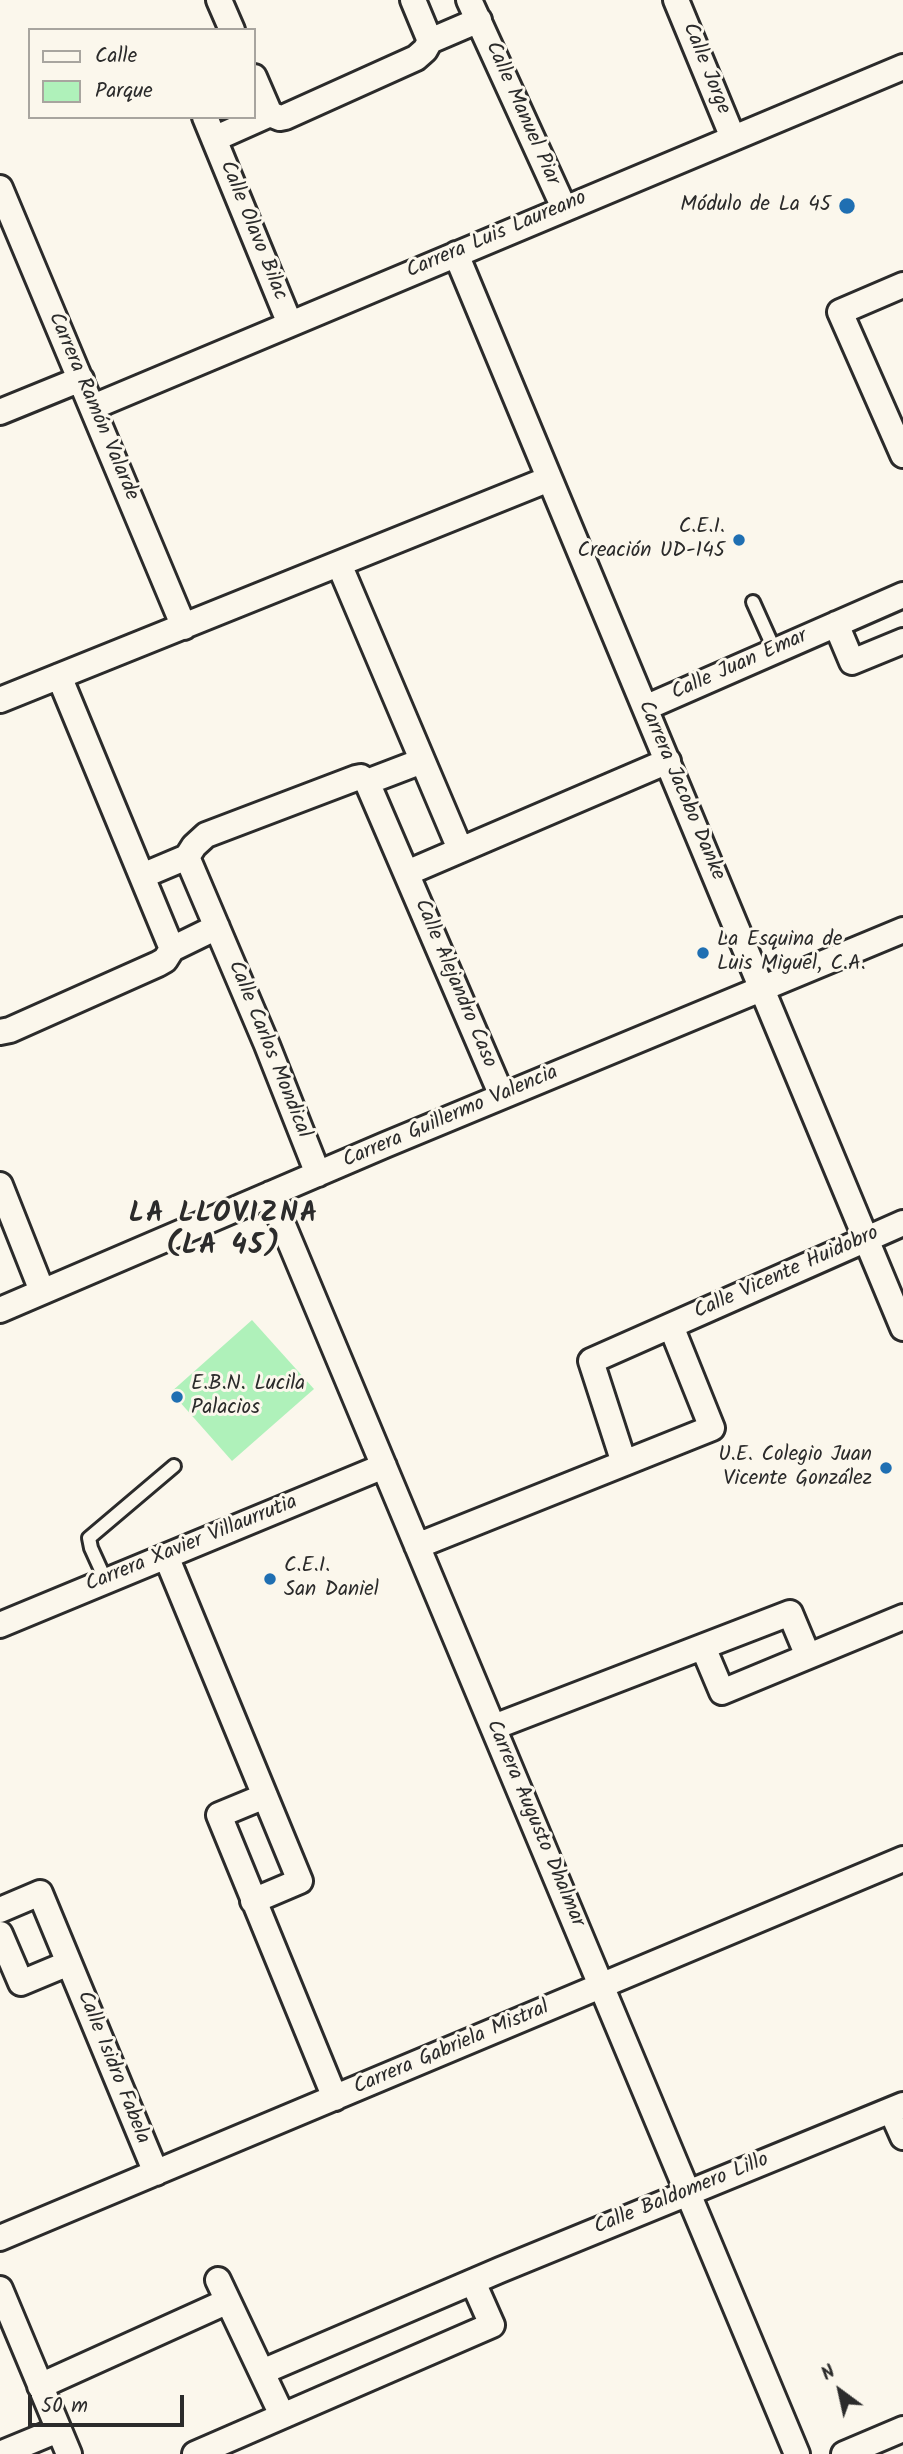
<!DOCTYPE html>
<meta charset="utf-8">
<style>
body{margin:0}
#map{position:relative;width:903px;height:2454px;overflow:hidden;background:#fbf7ec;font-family:Kalam,sans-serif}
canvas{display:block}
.legend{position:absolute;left:28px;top:28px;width:228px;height:91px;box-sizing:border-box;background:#fbf7ec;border:2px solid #a8a59f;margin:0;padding:9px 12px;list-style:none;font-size:21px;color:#2b2b2b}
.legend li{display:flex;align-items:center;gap:14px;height:35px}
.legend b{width:35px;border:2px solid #a8a59f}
.north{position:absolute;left:805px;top:2356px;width:70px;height:70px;-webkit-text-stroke:5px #fbf7ec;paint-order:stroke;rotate:327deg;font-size:19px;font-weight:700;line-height:28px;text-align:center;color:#2b2b2b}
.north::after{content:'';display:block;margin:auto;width:24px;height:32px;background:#2b2b2b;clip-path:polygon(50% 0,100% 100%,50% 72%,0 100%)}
.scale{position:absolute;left:28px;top:2395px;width:156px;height:32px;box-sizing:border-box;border:4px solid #2b2b2b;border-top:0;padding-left:9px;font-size:21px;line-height:24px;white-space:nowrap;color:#2b2b2b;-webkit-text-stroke:5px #fbf7ec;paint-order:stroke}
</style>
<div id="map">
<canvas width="903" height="2454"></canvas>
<ul class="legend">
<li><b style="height:9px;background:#fbf7ec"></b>Calle</li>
<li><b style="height:19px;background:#aff1ba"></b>Parque</li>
</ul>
<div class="north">N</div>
<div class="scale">50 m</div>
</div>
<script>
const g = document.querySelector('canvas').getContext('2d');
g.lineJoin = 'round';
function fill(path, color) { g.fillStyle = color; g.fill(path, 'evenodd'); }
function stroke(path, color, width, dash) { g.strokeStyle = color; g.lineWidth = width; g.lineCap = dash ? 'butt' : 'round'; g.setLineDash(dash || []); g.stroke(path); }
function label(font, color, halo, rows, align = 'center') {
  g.font = font + ' Kalam,sans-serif'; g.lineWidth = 6; g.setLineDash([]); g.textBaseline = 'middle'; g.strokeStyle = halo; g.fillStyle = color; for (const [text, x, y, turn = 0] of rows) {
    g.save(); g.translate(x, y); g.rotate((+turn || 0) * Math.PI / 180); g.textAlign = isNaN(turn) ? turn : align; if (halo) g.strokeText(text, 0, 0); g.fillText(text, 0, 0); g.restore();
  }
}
const green = new Path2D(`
 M252,1320L314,1389L232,1461L171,1392Z`);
const lane = new Path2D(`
 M753,602L775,651
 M106,1581L91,1548L89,1538L174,1466`);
const street = new Path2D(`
 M219,0L232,30
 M413,0L430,41
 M469,0L564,208
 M676,0L733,138
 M430,41L479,20
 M254,77L270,114
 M270,114L280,118L285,117L416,58L425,50L430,41
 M205,117L290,324
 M214,139L270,114
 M0,188L184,627
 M456,254L903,1328
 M903,285L840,312L903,455
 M93,407L903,67
 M0,412L81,379
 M339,564L460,849
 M836,624L852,662L903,641
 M59,676L172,949
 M0,700L549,479
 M645,708L903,595
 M367,782L502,1096
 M367,782L422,761
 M187,857L267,1045L318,1174
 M187,857L194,846L206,835L356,778L361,777L367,782
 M407,873L668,761
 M142,876L187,857
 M172,949L217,927
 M0,1032L10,1030L158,964L165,960L172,949
 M0,1185L42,1291
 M270,1194L797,2454
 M0,1310L385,1145L903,930
 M624,1463L591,1361L903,1223
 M417,1546L712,1428L671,1326
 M166,1556L300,1881L253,1901
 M0,1625L384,1466
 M703,1647L722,1692L903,1617
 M494,1727L790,1613L808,1656
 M265,1796L219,1815L335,2098
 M0,1910L40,1893L156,2173
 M0,1934L21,1983L69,1963
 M891,2110L903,2137
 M0,2238L903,1859
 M218,2280L282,2415
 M0,2289L69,2454
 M262,2372L500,2270L903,2105
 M40,2386L228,2301
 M0,2454L58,2430
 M195,2454L492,2325L473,2282
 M844,2454L903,2429`);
const markers = [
 [847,206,9,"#1f6fb2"],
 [739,540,7,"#1f6fb2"],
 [703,953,7,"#1f6fb2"],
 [177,1397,7,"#1f6fb2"],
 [886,1468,7,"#1f6fb2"],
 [270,1579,7,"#1f6fb2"]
];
const streetNames = [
 ["Calle Jorge",705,69,68],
 ["Calle Manuel Piar",521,114,66],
 ["Calle Olavo Bilac",252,231,68],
 ["Carrera Luis Laureano",497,236,-23],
 ["Carrera Ramón Valarde",92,407,67],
 ["Calle Juan Emar",740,666,-24],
 ["Carrera Jacobo Danke",680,791,67],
 ["Calle Alejandro Caso",454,984,67],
 ["Calle Carlos Mondical",268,1050,68],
 ["Carrera Guillermo Valencia",451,1118,-23],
 ["Calle Vicente Huidobro",787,1274,-24],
 ["Carrera Xavier Villaurrutia",192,1545,-22],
 ["Carrera Augusto Dhalmar",534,1824,67],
 ["Carrera Gabriela Mistral",452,2049,-23],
 ["Calle Isidro Fabela",112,2068,68],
 ["Calle Baldomero Lillo",682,2195,-22]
];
const poiNames = [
 ["Módulo de La 45",831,206],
 ["C.E.I.",725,528],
 ["Creación UD-145",725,552],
 ["La Esquina de",717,941,"left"],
 ["Luis Miguel, C.A.",717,965,"left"],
 ["E.B.N. Lucila",191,1385,"left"],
 ["Palacios",191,1409,"left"],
 ["U.E. Colegio Juan",872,1456],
 ["Vicente González",872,1480],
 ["C.E.I.",284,1567,"left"],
 ["San Daniel",284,1591,"left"]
];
const districtNames = [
 ["LA LLOVIZNA",224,1216],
 ["(LA 45)",224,1248]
];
fill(green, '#aff1ba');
stroke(lane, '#2b2b2b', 18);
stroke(street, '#2b2b2b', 30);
stroke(lane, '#fbf7ec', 12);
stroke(street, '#fbf7ec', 24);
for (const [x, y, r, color] of markers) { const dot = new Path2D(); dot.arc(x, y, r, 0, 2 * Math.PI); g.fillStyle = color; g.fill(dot); stroke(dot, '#fbf7ec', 2.5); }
label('21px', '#2b2b2b', '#fbf7ec', streetNames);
label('21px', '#2b2b2b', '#fbf7ec', poiNames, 'right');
g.letterSpacing = '2px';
label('bold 28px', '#2b2b2b', '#fbf7ec', districtNames);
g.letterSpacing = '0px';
</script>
